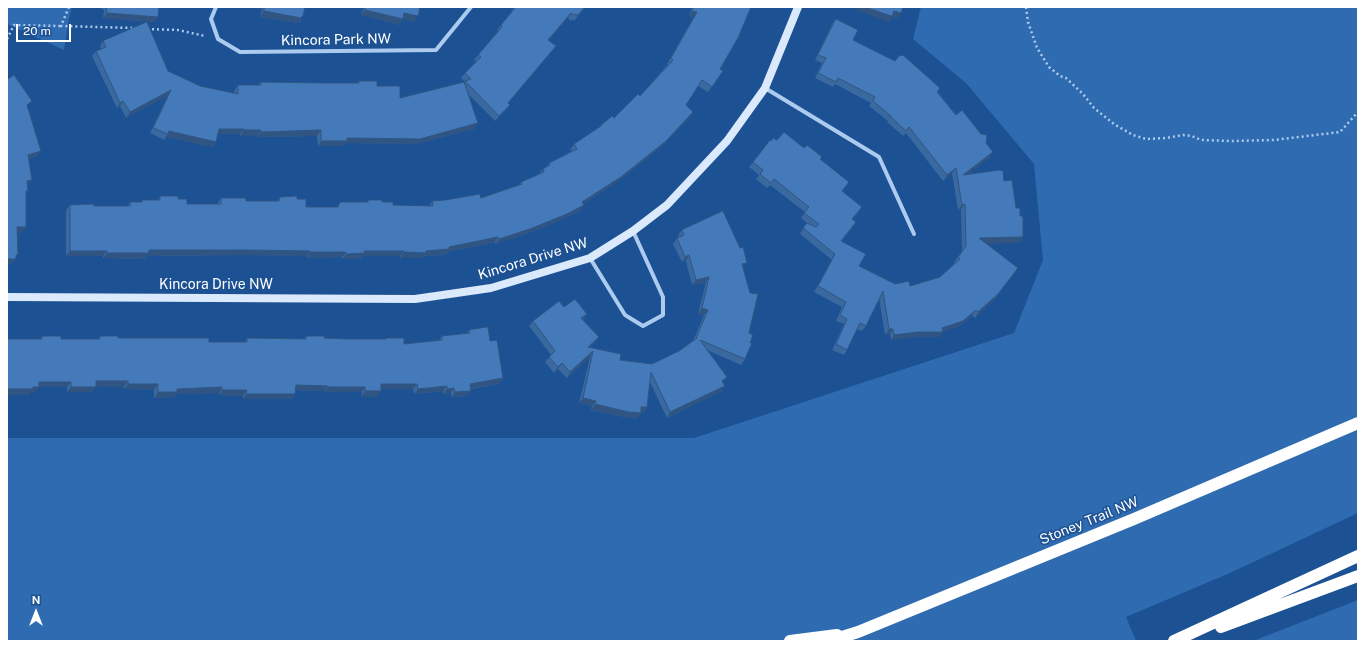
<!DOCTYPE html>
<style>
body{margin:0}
#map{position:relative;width:1365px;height:648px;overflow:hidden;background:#1c5193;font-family:"Public Sans",sans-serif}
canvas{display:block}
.frame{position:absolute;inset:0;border:8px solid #fff;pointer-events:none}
.north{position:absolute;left:16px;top:592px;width:40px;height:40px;-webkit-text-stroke:3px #1c5193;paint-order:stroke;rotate:0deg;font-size:11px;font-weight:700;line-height:16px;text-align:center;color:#fff}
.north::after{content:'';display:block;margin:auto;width:14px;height:18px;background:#fff;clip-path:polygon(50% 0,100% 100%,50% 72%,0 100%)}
.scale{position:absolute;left:16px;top:24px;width:55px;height:18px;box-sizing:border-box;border:2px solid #fff;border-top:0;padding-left:5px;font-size:12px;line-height:14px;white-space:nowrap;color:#fff;-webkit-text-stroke:3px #1c5193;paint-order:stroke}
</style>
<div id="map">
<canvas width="1365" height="648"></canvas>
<div class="frame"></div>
<div class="north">N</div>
<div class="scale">20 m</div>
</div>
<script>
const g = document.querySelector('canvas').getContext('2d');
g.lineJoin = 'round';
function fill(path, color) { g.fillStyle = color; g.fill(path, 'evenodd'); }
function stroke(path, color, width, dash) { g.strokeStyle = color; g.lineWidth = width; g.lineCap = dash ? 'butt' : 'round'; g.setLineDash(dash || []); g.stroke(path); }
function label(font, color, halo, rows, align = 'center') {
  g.font = font + ' "Public Sans",sans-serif'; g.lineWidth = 3; g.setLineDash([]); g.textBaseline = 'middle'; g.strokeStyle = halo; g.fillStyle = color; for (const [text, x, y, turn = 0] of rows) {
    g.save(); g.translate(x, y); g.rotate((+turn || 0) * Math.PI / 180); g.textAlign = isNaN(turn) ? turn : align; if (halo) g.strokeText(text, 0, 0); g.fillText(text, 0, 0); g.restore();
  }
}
const green = new Path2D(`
 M7,7H72L69,18L64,50L7,24Z
 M921,7H1358V513L1230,573L1126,617L1136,641H7V438H694L1014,333L1043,260L1034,164L966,83L913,39Z
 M1358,600V641H1253Z`);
const path = new Path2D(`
 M69,7L61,26L134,28
 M1026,7L1028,22L1037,48L1049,67L1060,76L1066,78L1083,94L1094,108L1114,124L1133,135L1146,139L1166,138L1183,135L1192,136L1201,140L1232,141L1274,140L1340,132L1358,112
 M147,29L178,30L205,36
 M7,39L14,25L61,26`);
const street = new Path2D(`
 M216,7L211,19L218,39L240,52L436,50L471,7
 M765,88L879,157L914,234
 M590,258L625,315L643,326L663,315V297L633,231`);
const secondary = new Path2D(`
 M7,297L415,299L491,288L590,258L633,231L667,205L727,141L765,88L798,7`);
const highway = new Path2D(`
 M1221,627L1358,576
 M790,641L837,635
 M829,641L858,632L1134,519L1358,423
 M1174,641L1358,556`);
const wall = new Path2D(`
 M102,7H159L158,17L154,22L103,18L104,10L102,9Z
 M249,7H305L300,22L298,23L260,17L262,9Z
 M364,7H420L414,22L403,18L399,25L361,15Z
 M514,7H586L574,21L572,19L571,21L568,18L549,40L556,46L552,51L508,103L506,110L495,121L468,94L478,123L474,129L416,144L345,143L343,146H318L317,136L257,137V136H240V134H218L216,142L213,147L166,137L164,140L150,133L168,95L126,118L120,106L117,108L92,56L96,51L101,49L100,46L103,41L200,86L234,94V91L238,85H258L260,82L321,83H357L359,81L377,86L400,98L465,82L461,78L465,73L476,61L474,60L478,55L498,31L497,30L511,12Z
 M692,7H751L720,69L723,71L708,92L698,86L686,105L693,112L690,117L662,146L617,182L583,204L584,205L580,211L563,219L526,234L495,244V242L447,252L446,255L423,256L422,258H400V256H363L361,259H342V257L307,258V256L243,255L147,256L145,259L103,258V256H66V210L70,205L94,206H127L130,202H141L142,200H158L160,196L178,199L187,204H217L221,198L246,201H277L280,197L297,199L306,207H337L340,202H367L368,200L382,202L393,205L429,206L432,201L481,198L519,185L521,182L539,174L543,169L547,166L549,163L572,151L570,150L574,144L599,128L601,125L614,118L640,96L668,64H667L693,18L689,16Z
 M836,19L853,40L938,92L956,115L986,143L990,157L967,175L1004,181L1020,243H986L1014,273L995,299L975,318L972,315L960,326L943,331L939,337H914L891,340L890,334L885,335L879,298L866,326L862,331L857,329L847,350L844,355L832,350L844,324L836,321L842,307L814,292L832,260L800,234L807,223L801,218L805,212L770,185L767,188L756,179L759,175L749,167L753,162L771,141L777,140L804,148L820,159L842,191L858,213L852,219V228L842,241L859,266L895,284L910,286L940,277L955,263L954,262L962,251L961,209L958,210L952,173L943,181L906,133L903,136L887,122L888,121L869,106L871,103L835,84L833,87L815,78L822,63L815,60L832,24Z
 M682,230L743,268L750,343L745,359L741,365L707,350L723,383L722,391L667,418L650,382L647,407L643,413L641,412L637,419L624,417L591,410L592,406L579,403L590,357L567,378L558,369L554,373L545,362L551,355L529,326L533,321L564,307L587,314L583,320L595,342L590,347L620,360L652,364L679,351L693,341L704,315L698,314L706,282L692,285L686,261L682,262L673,244L677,238L679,237L678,235Z
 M469,330L490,341L503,378L499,384L471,389L467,396L451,397V393L443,394V391L414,394L413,389H381L377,397H361L362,392H324V391L296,390L292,399H243V396L219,395V393L176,394L174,397L154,398V390L124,389V387H96L92,392H67V387H39L35,392H31L29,395H7L42,336L61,339H98L100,336L118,338L209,342H245L247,338L304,339L306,336L324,338L347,339H386V338L404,344L438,341L442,336L467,333Z`);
const shadedWall = new Path2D(`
 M249,7H263L262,9Z
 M585,7H586L574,21L578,15Z
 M858,7H865L894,11L901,13L897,19L892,17L889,22L856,10Z
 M365,10L403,19L399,25L361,15Z
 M264,11L303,16L298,23L260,17Z
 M692,11L697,12L693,18L689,16Z
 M107,13L158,17L154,22L103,18Z
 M404,13L418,16L414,22L401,18Z
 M571,13L568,18L545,45L548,40Z
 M556,46L552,51L504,108L508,103Z
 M171,90L168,95L126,118L130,112Z
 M123,101L120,106L117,108L120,103Z
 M510,105L506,110L495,121L499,116Z
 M693,112L690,117L662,146L617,182L578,207L582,202Z
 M478,123L474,129L416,144L345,143L343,146H318L321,141Z
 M219,129H244L240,134H216Z
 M244,130H261L257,136H240Z
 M321,130L317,136L257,137L261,132Z
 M169,131L216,142L213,147L166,137Z
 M41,151L37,157L24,161L28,155Z
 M993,152L990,157L960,181L963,175Z
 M956,168L952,173L943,181L947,175Z
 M32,180L28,185L23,186L27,181Z
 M965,204L961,209L958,210L962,205Z
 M584,205L580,211L563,219L526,234L495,244L499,239Z
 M17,227H26L22,233H14Z
 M498,237L495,242L447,252L446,255L423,256L422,258H400L404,252L426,251Z
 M1023,237L1020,243L976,244L979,238Z
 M149,250H247L310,251L307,256L243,255L147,256L145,259L103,258L107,253Z
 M70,251H107L103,256H66Z
 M364,251H404L400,256H363L361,259H342L346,254Z
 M310,252H346L342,257L307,258Z
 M16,255H18L12,264H7V259Z
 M689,255L686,261L682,262L685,257Z
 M747,263L743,268L742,264Z
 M1014,273L995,299L975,318L978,312Z
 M709,277L706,282L692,285L696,280Z
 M702,308L708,310L704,315L698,314Z
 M976,310L972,315L960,326L942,332L939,337H914L891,340L894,335L942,328Z
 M587,314L583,319L578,324L581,318Z
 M889,329H893L890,334L885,335Z
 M599,337L595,342L584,352L588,347Z
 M593,351L590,357L567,378L570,372Z
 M562,363L558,369L554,373L558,367Z
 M503,378L499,384L466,389L470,384Z
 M96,381H128L124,387H92Z
 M39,382H71L67,387H39L35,392H31L29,395H7V389Z
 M128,384H158L154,390L124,389Z
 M381,384H417L413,389H377Z
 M296,385L328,386L324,391L292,390Z
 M447,386L443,391L414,394L418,389Z
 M725,386L722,391L667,418L670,412Z
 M71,387H96L92,392H67Z
 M222,387L219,393L176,394L174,397L154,398L158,392L177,389Z
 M328,387H365L362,392H324Z
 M454,388L451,393L443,394L447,389Z
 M222,390H247L243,396L219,395Z
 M365,391H381L377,397H361Z
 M471,391L467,396L451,397L455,392Z
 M246,394H295L292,399H243Z
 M583,398L596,401L592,406L579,403Z
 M595,404L641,413L637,419L624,417L591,410Z
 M641,407H647L643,413L638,412Z`);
const building = new Path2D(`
 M107,7H159L158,17L107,13Z
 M265,7H305L303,16H302L301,18L264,11Z
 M366,7H420L418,16L404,13L403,19L365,10Z
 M515,7H585L578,15L576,14L574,15L571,13L548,40L556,46L508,103L510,105L499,116L465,81L471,79L465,73L481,57L478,55L502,27L501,25L515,8Z
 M694,7H751L738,38L720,69L723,71L712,87L702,80L686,105L693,112L666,141L621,177L582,202L584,205L567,214L530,229L499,239L498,237L449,247V249L426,251V253L404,252V251H364L365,253L346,254V252H310V251L247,250H149V253H107V251H70V205L94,204V206H130V202H142V200H160V196H178V199H187V204H221V198H246V201H279L280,197L297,196V199H306V207H338L340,202H368V200H382V202H393V205L433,206L432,201L445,200L480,194L481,198L522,184L521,182L544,172L543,169L550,165L549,163L577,149L574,144L601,126V125L612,116L614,118L638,94L640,96L673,60L671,58L697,12L692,11Z
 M865,7H903L901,13L894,11L892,16Z
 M836,19L858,30L853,40L895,61L900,55L902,56L903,55L940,88L937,92L956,115L962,110L981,134L987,135L986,143L993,152L963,175L999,170L1003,171L1004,181L1012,180L1016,208H1020V216H1023V237L979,238L1018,268L998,294L978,312L976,310L963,321L942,328L943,332H918L894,335L893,329H889L883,291L866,326L860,323L847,350L836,344L847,319L840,315L846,302L818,286L835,254L803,228L807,223L816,227L819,224L804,213L809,207L774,179L771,183L760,174L763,170L753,162L770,140L771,141L773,138L777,140L784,132L804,148L807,145L822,157L820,159L849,182L842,191L862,207L852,219L856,222L841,241L866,254L859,266L895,284L909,281L910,286L940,277L960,259L958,257L966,246L965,204L962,205L956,168L947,175L909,127L906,131L891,117V116L873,101L875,97L838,78L836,82L818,73L826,58L818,55Z
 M147,22L168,71L200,86L238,94V85H261L260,82L321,83H359V81H377V86H400V98L464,82L478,123L420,139L347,138V141H321V130L261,132V130H244V129H219L216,142L169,131L168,134L153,128L171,90L130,112L123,101L120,103L96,51L106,47L103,41Z
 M14,75L32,101L27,105L41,151L28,155L32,180L27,181L28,191H26V227H17L18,255H16V259H7V80Z
 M723,211L740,248L743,247L747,263L742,264L750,293L758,294L749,333L753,335L750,343H752L745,359L700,340L727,377L722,381L725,386L670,412L651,372L647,407H641V413L628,412L595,404L596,401L583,398L593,351L570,372L562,363L558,367L549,357L555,351L533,321L559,301L564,307L575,299L587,314L581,318L599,337L588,347L621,354L620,360L652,364L679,351L697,338H696L708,310L702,308L709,277L696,280L689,255L685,257L677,238L684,235L682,230Z
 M488,327L490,341L497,340L503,378L470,384L471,391L455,392L454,388L447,389V386L418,389L417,384H381V391H365V387H328V386L296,385L295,394H246L247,390H222V387L177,389V392H158V384H128V381H96V387H71V382H39V387H33V389H7V339H42V336H61V339H100V336H118V338H209V342H247V338L306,339V336H324V338L347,339H386V338H404V344L442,340V336L470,333L469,330Z`);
const streetNames = [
 ["Kincora Park NW",336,40,-1],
 ["Kincora Drive NW",533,259,-17],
 ["Kincora Drive NW",216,285],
 ["Stoney Trail NW",1089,521,-22]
];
fill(green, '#2f6bb1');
stroke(path, '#adcbef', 2.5, [2, 3]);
stroke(street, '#adcbef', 4);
stroke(secondary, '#dae9fb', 8);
stroke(highway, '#fff', 12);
fill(wall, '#3a69a0');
fill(shadedWall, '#305582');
fill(building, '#447aba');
stroke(building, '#305582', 1);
label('14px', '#fff', '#1c5193', streetNames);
</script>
